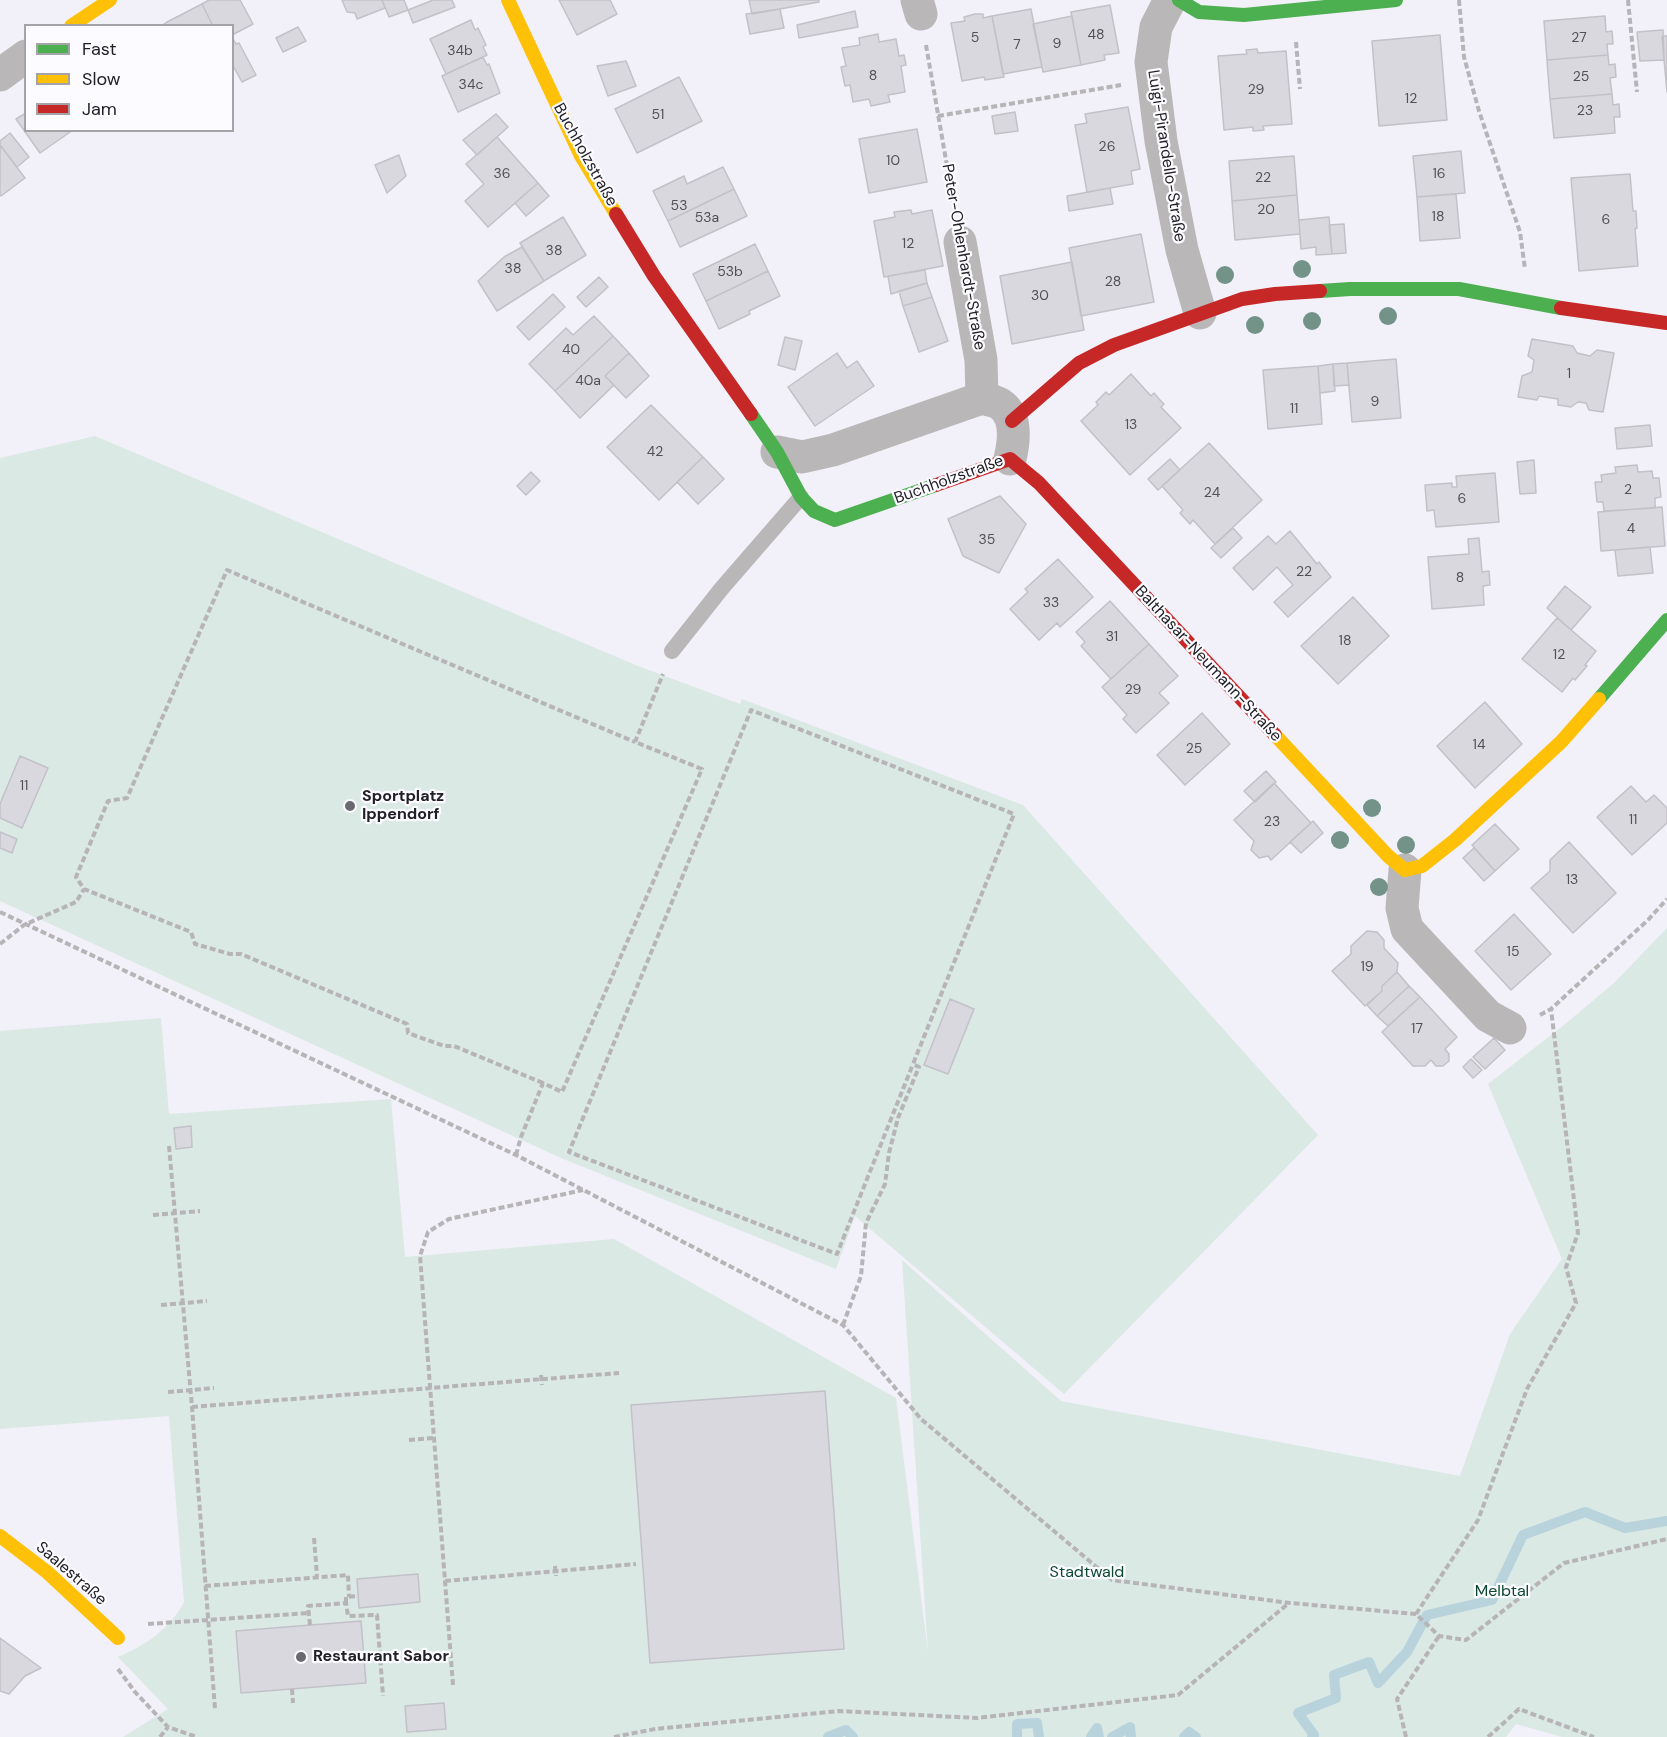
<!DOCTYPE html>
<meta charset="utf-8">
<style>
body{margin:0}
#map{position:relative;width:1667px;height:1737px;overflow:hidden;background:#f2f0f8;font-family:"DM Sans",sans-serif}
canvas{display:block}
.legend{position:absolute;left:24px;top:24px;width:210px;height:108px;box-sizing:border-box;background:#fcfbff;border:2px solid #a4a3a8;margin:0;padding:8px 10px;list-style:none;font-size:18px;color:#212025}
.legend li{display:flex;align-items:center;gap:12px;height:30px}
.legend b{width:30px;border:2px solid #a4a3a8}
</style>
<div id="map">
<canvas width="1667" height="1737"></canvas>
<ul class="legend">
<li><b style="height:8px;background:#4caf50"></b>Fast</li>
<li><b style="height:8px;background:#ffc107"></b>Slow</li>
<li><b style="height:8px;background:#c62828"></b>Jam</li>
</ul>
</div>
<script>
const g = document.querySelector('canvas').getContext('2d');
g.lineJoin = 'round';
function fill(path, color) { g.fillStyle = color; g.fill(path, 'evenodd'); }
function stroke(path, color, width, dash) { g.strokeStyle = color; g.lineWidth = width; g.lineCap = dash ? 'butt' : 'round'; g.setLineDash(dash || []); g.stroke(path); }
function label(font, color, halo, rows, align = 'center') {
  g.font = font + ' "DM Sans",sans-serif'; g.lineWidth = 4.5; g.setLineDash([]); g.textBaseline = 'middle'; g.strokeStyle = halo; g.fillStyle = color; for (const [text, x, y, turn = 0] of rows) {
    g.save(); g.translate(x, y); g.rotate((+turn || 0) * Math.PI / 180); g.textAlign = isNaN(turn) ? turn : align; if (halo) g.strokeText(text, 0, 0); g.fillText(text, 0, 0); g.restore();
  }
}
const green = new Path2D(`
 M95,436L638,666L740,704L742,699L1023,805L1318,1135L1064,1394L855,1216L836,1269L561,1158L0,901V458Z
 M1667,928V1737H1562L1516,1724L1506,1737H123L168,1709L118,1657C145,1646 171,1628 184,1602L169,1416L0,1429V1031L161,1018L169,1114L391,1099L405,1257L614,1239L896,1398L928,1653L902,1260L1061,1401L1460,1476L1510,1334L1562,1259L1488,1084L1564,1025L1614,983Z`);
const stream = new Path2D(`
 M828,1737L846,1730L853,1737
 M1017,1737V1724L1037,1723L1039,1737
 M1091,1737L1097,1728L1099,1737
 M1112,1737L1130,1727L1131,1737
 M1184,1737L1189,1732L1196,1737
 M1312,1737L1314,1735L1298,1713L1336,1698L1334,1675L1369,1662L1378,1683L1407,1652L1427,1615L1492,1600L1523,1535L1585,1512L1625,1528L1667,1521`);
const building = new Path2D(`
 M240,0L253,24L232,35V26H213L202,4L209,0Z
 M342,0H382L385,8L357,19L355,13L347,12Z
 M382,0H404L408,10L389,17Z
 M433,0H452L455,7L413,23L408,10Z
 M559,0H610L617,14L577,35Z
 M749,0H819V2L752,14Z
 M202,4L213,26H161L167,22Z
 M1110,5L1119,53L1104,55L1105,60L1081,65L1071,12Z
 M780,9L784,28L750,34L746,14Z
 M1031,9L1042,67L1003,74L992,16Z
 M855,11L858,27L799,38L797,25Z
 M975,14H983V18L992,16L1004,77L985,80L984,77L962,81L951,23L965,21L964,17Z
 M1072,16L1081,65L1043,72L1033,24Z
 M1605,16L1606,32L1612,31L1613,44H1607L1608,55L1547,60L1544,21Z
 M471,20L475,30L478,28L486,45L483,47L487,55L446,74L430,39Z
 M298,27L306,41L283,52L276,38Z
 M1663,30L1664,60L1640,61L1637,32Z
 M878,34L879,42L896,39L899,56L904,55L906,65L901,66L905,92L888,95L890,102L871,106L869,99L853,102L850,85L845,86L841,67L846,66L842,48L860,45L859,38Z
 M1440,35L1447,120L1379,126L1372,41Z
 M1663,36H1667V92L1662,37Z
 M232,37L236,44L239,43L256,75L242,82L232,64Z
 M1257,49L1258,53L1286,51L1292,124L1263,126L1264,130L1253,131V127L1224,130L1218,56L1247,54L1246,50Z
 M1608,55L1609,65L1615,64L1616,77L1610,78L1612,94L1550,99L1547,60Z
 M483,57L487,65L489,64L500,93L458,112L442,76Z
 M626,61L636,86L608,96L597,66Z
 M679,77L702,121L637,153L615,109Z
 M1612,94L1613,105L1619,104L1620,117H1614L1615,133L1554,138L1550,99Z
 M1128,107L1140,169L1131,171L1133,184L1087,192L1075,125L1087,123L1085,114Z
 M1015,112L1018,131L995,134L992,116Z
 M26,113V130H73L40,153L16,119Z
 M496,114L508,127L477,155L463,140Z
 M917,129L927,182L869,193L859,139Z
 M10,133L29,157L17,167L0,145V141Z
 M497,137L538,183L488,227L465,201L484,184L466,164Z
 M0,145L25,178L1,196L0,195Z
 M1461,151L1465,193L1417,197L1413,156Z
 M399,155L406,176L387,193L375,165Z
 M1294,156L1297,195L1232,201L1229,161Z
 M723,167L734,189L668,221L653,191L684,176L687,184Z
 M1630,174L1633,211H1636L1637,228L1635,229L1638,266L1579,271L1571,178Z
 M538,183L549,196L526,216L515,203Z
 M1110,188L1113,204L1069,211L1067,196Z
 M734,189L747,216L680,247L668,221Z
 M1456,194L1460,238L1420,241L1417,197Z
 M1297,195L1300,234L1235,240L1232,201Z
 M911,210L912,214L932,210L943,266L884,277L874,221L895,217L894,212Z
 M563,217L586,255L544,281L520,243Z
 M1329,217L1332,254L1316,255V247L1301,249L1299,220Z
 M1344,224L1346,253L1332,254L1329,225Z
 M1141,234L1154,302L1081,316L1069,248Z
 M755,244L768,271L706,301L693,274Z
 M522,247L544,281L497,311L478,281L504,257Z
 M1072,262L1084,330L1012,344L1000,276Z
 M925,270L927,283L891,294L888,276Z
 M768,271L780,296L749,311L750,314L719,329L706,301Z
 M599,277L608,287L586,307L577,297Z
 M927,283L932,297L903,306L899,291Z
 M553,294L565,307L529,340L517,327Z
 M932,297L948,341L919,352L903,306Z
 M594,316L613,336L555,391L529,364L566,328L573,335Z
 M613,336L629,353L605,376L614,385L580,418L555,391Z
 M785,337L802,341L795,370L778,365Z
 M1532,339L1573,346L1577,353L1590,356L1597,350L1614,353L1603,412L1589,410L1586,403L1578,402L1571,407L1558,405V399L1539,396L1537,400L1518,397L1522,376L1532,372L1534,360L1528,356Z
 M629,353L649,376L626,398L605,376Z
 M837,353L847,368L857,361L874,386L815,426L788,387Z
 M1396,359L1401,418L1352,422L1347,363Z
 M1347,363L1349,385L1334,386L1333,364Z
 M1333,364L1335,391L1320,393L1318,366Z
 M1318,366L1322,424L1268,429L1263,370Z
 M1131,374L1151,396L1154,393L1159,399L1164,404L1161,407L1181,428L1130,475L1081,421L1098,405L1096,402L1106,392L1109,395Z
 M651,405L703,457L659,500L607,447Z
 M1650,425L1652,446L1617,449L1615,428Z
 M1209,443L1262,500L1215,544L1193,520L1190,524L1180,513L1183,510L1162,486Z
 M703,457L724,479L698,504L677,482Z
 M1170,459L1180,470L1158,490L1148,479Z
 M1534,460L1536,493L1520,494L1517,462Z
 M1637,465L1638,472L1652,471L1653,478H1659L1661,497L1655,498V508L1604,511L1603,502H1597L1595,482H1602L1601,475L1616,473L1615,467Z
 M531,472L540,481L526,495L517,486Z
 M1495,473L1499,522L1436,527L1434,510L1427,511L1425,485L1452,483V487H1457L1456,476Z
 M1000,496L1026,524L999,573L963,556L948,519Z
 M1662,507L1665,546L1601,551L1598,512Z
 M1233,528L1242,538L1221,558L1211,548Z
 M1290,531L1317,564L1319,562L1331,577L1288,617L1274,602L1293,585L1277,567L1253,590L1233,568L1268,536L1276,544Z
 M1479,538L1482,572L1489,571L1490,585L1483,586L1484,605L1432,609L1428,557L1469,554L1468,539Z
 M1650,547L1653,573L1618,576L1615,550Z
 M1058,559L1093,597L1060,627L1057,623L1039,640L1010,609L1028,592L1025,589Z
 M1565,586L1591,607L1571,630L1547,608Z
 M1353,597L1389,636L1338,684L1301,646Z
 M1110,601L1149,644L1111,679L1081,646L1085,642L1076,632Z
 M1557,618L1596,651L1585,665L1587,666L1575,680L1573,678L1562,692L1522,659Z
 M1149,644L1178,676L1159,693L1169,703L1136,733L1123,719L1127,715L1102,687Z
 M1485,702L1522,744L1475,788L1437,746Z
 M1202,713L1230,744L1185,785L1157,755Z
 M20,756L48,768L22,828L0,818V804Z
 M1266,771L1276,782L1255,802L1244,791Z
 M1274,783L1311,823L1271,860L1268,856L1259,858L1251,850L1254,841L1234,820Z
 M1631,786L1646,802L1654,795L1667,808V823L1632,855L1597,817Z
 M1313,821L1323,833L1301,853L1290,842Z
 M1495,824L1519,849L1495,871L1472,845Z
 M0,832L17,839L12,853L0,848Z
 M1569,842L1616,893L1573,933L1531,888L1550,871V860Z
 M1474,848L1495,871L1484,881L1463,858Z
 M1514,914L1551,954L1511,990L1475,951Z
 M1367,931L1377,932L1384,940V948L1398,963L1397,972L1382,986V991L1365,1006L1332,971L1351,954V946Z
 M1397,972L1409,986L1377,1016L1367,1005L1382,991V986Z
 M1409,986L1420,997L1388,1026L1377,1016Z
 M1420,997L1457,1037L1445,1049L1449,1054V1061L1443,1066H1436L1431,1060L1425,1066H1413L1382,1032Z
 M950,999L974,1009L948,1074L924,1065Z
 M1494,1038L1505,1050L1485,1069L1473,1057Z
 M1471,1059L1482,1070L1473,1078L1463,1067Z
 M191,1126L192,1147L176,1149L174,1128Z
 M825,1391L844,1649L650,1663L631,1405Z
 M418,1574L420,1602L359,1608L357,1579Z
 M361,1621L366,1683L241,1693L236,1631Z
 M0,1638L41,1668L25,1676L9,1694L0,1691Z
 M444,1703L446,1729L407,1732L405,1706Z`);
const path = new Path2D(`
 M1459,0L1464,57L1479,111L1520,232L1525,269
 M1628,0L1637,92
 M1296,42L1300,89
 M926,45L955,212
 M938,116L1121,85
 M0,912L516,1155L843,1325L921,1419L1112,1580L1290,1603L1416,1614L1439,1636L1466,1640L1564,1563L1667,1539
 M0,944L24,925L76,902L84,889
 M1540,1015L1551,1009L1648,920L1667,899
 M543,1083L454,1046H444L408,1033L407,1024L241,954H230L195,944L191,932L84,889L76,877L108,801L127,798L227,570L635,742
 M169,1146L192,1407L215,1709
 M516,1155L521,1137L543,1083L562,1092L702,769L635,742L663,674
 M153,1215L200,1211
 M161,1305L207,1301
 M843,1325L861,1276L866,1223L885,1184L889,1153L898,1118L919,1067L913,1064L1014,814L751,710L569,1152L837,1254L913,1064
 M541,1375L542,1385
 M168,1392L214,1388
 M192,1407L619,1373
 M409,1440L434,1438
 M314,1538L317,1576
 M555,1566L556,1576
 M445,1581L636,1564
 M205,1586L348,1575L349,1597
 M346,1603V1597L358,1596
 M1416,1614L1478,1520L1527,1389L1576,1303L1566,1267L1578,1233L1551,1009
 M148,1624L309,1613
 M310,1625L308,1606L346,1603L348,1616L377,1615L383,1696
 M118,1669L135,1692L168,1727L197,1737
 M453,1685L420,1256L428,1232L449,1219L583,1190
 M292,1689L293,1703
 M160,1737L168,1727
 M614,1737L655,1729L839,1711L977,1718L1178,1695L1289,1603
 M1406,1737L1397,1699L1439,1636
 M1488,1737L1519,1709L1594,1737`);
const lane = new Path2D(`
 M672,651L722,588L801,497`);
const street = new Path2D(`
 M917,0L921,14
 M1170,0L1156,27L1151,62L1161,141L1182,250L1200,313
 M0,75L26,56
 M960,242L981,360L982,398
 M777,452L802,457L833,450L982,398C987,400 996,401 1000,404C1018,416 1014,442 1010,459
 M1405,870L1402,908L1407,929L1488,1016L1510,1028`);
const fast = new Path2D(`
 M1179,0L1199,12L1244,15L1396,0
 M1320,291L1350,289H1459L1561,308
 M751,414L777,452L801,497L814,511L835,520L936,485
 M1599,699L1667,620`);
const slow = new Path2D(`
 M508,0L581,156L616,214
 M71,26L110,0
 M1275,735L1388,856L1405,870L1422,866L1455,840L1561,742L1599,699
 M0,1536L47,1572L118,1638`);
const jam = new Path2D(`
 M616,214L654,276L751,414
 M1561,308L1667,323
 M1012,421L1079,363L1114,345L1242,299L1275,294L1320,291
 M936,485L1010,459L1039,483L1275,735`);
const trees = [
 [1302,269],
 [1225,275],
 [1388,316],
 [1312,321],
 [1255,325],
 [1372,808],
 [1340,840],
 [1406,845],
 [1379,887]
];
const markers = [
 [350,806,6,"#6a696f"],
 [301,1657,6,"#6a696f"]
];
const numberNames = [
 ["48",1096,35],
 ["5",975,38],
 ["27",1579,38],
 ["9",1057,44],
 ["7",1017,45],
 ["34b",460,51],
 ["8",873,76],
 ["25",1581,77],
 ["34c",471,85],
 ["29",1256,90],
 ["12",1411,99],
 ["23",1585,111],
 ["51",658,115],
 ["26",1107,147],
 ["10",893,161],
 ["36",502,174],
 ["16",1439,174],
 ["22",1263,178],
 ["53",679,206],
 ["20",1266,210],
 ["18",1438,217],
 ["53a",707,218],
 ["6",1606,220],
 ["12",908,244],
 ["38",554,251],
 ["38",513,269],
 ["53b",730,272],
 ["28",1113,282],
 ["30",1040,296],
 ["40",571,350],
 ["1",1569,374],
 ["40a",588,381],
 ["9",1375,402],
 ["11",1294,409],
 ["13",1131,425],
 ["42",655,452],
 ["2",1628,490],
 ["24",1212,493],
 ["6",1462,499],
 ["4",1631,529],
 ["35",987,540],
 ["22",1304,572],
 ["8",1460,578],
 ["33",1051,603],
 ["31",1112,637],
 ["18",1345,641],
 ["12",1559,655],
 ["29",1133,690],
 ["14",1479,745],
 ["25",1194,749],
 ["11",24,786],
 ["11",1633,820],
 ["23",1272,822],
 ["13",1572,880],
 ["15",1513,952],
 ["19",1367,967],
 ["17",1417,1029]
];
const streetNames = [
 ["Buchholzstraße",585,155,61],
 ["Luigi-Pirandello-Straße",1166,156,81],
 ["Peter-Ohlenhardt-Straße",963,257,80],
 ["Buchholzstraße",949,480,-20],
 ["Balthasar-Neumann-Straße",1208,664,47],
 ["Saalestraße",71,1574,41]
];
const poiNames = [
 ["Sportplatz",362,797],
 ["Ippendorf",362,815],
 ["Restaurant Sabor",313,1657]
];
const parkNames = [
 ["Stadtwald",1087,1573],
 ["Melbtal",1502,1592]
];
fill(green, '#dae9e4');
stroke(stream, '#b9d3dd', 10);
fill(building, '#dad8df');
stroke(building, '#c3c1c8', 1.5);
stroke(path, '#b6b4b7', 4, [6, 3]);
stroke(lane, '#bab7b8', 16);
stroke(street, '#bab7b8', 33);
stroke(fast, '#4caf50', 14);
stroke(slow, '#ffc107', 14);
stroke(jam, '#c62828', 14);
g.fillStyle = '#739389';
for (const [x, y] of trees) { g.beginPath(); g.arc(x, y, 9, 0, 2 * Math.PI); g.fill(); }
for (const [x, y, r, color] of markers) { const dot = new Path2D(); dot.arc(x, y, r, 0, 2 * Math.PI); g.fillStyle = color; g.fill(dot); stroke(dot, '#fcfbff', 2); }
label('14px', '#515056', null, numberNames);
label('16px', '#212025', '#fcfbff', streetNames);
label('bold 16px', '#212025', '#fcfbff', poiNames, 'left');
label('16px', '#0b472f', '#fcfbff', parkNames);
</script>
